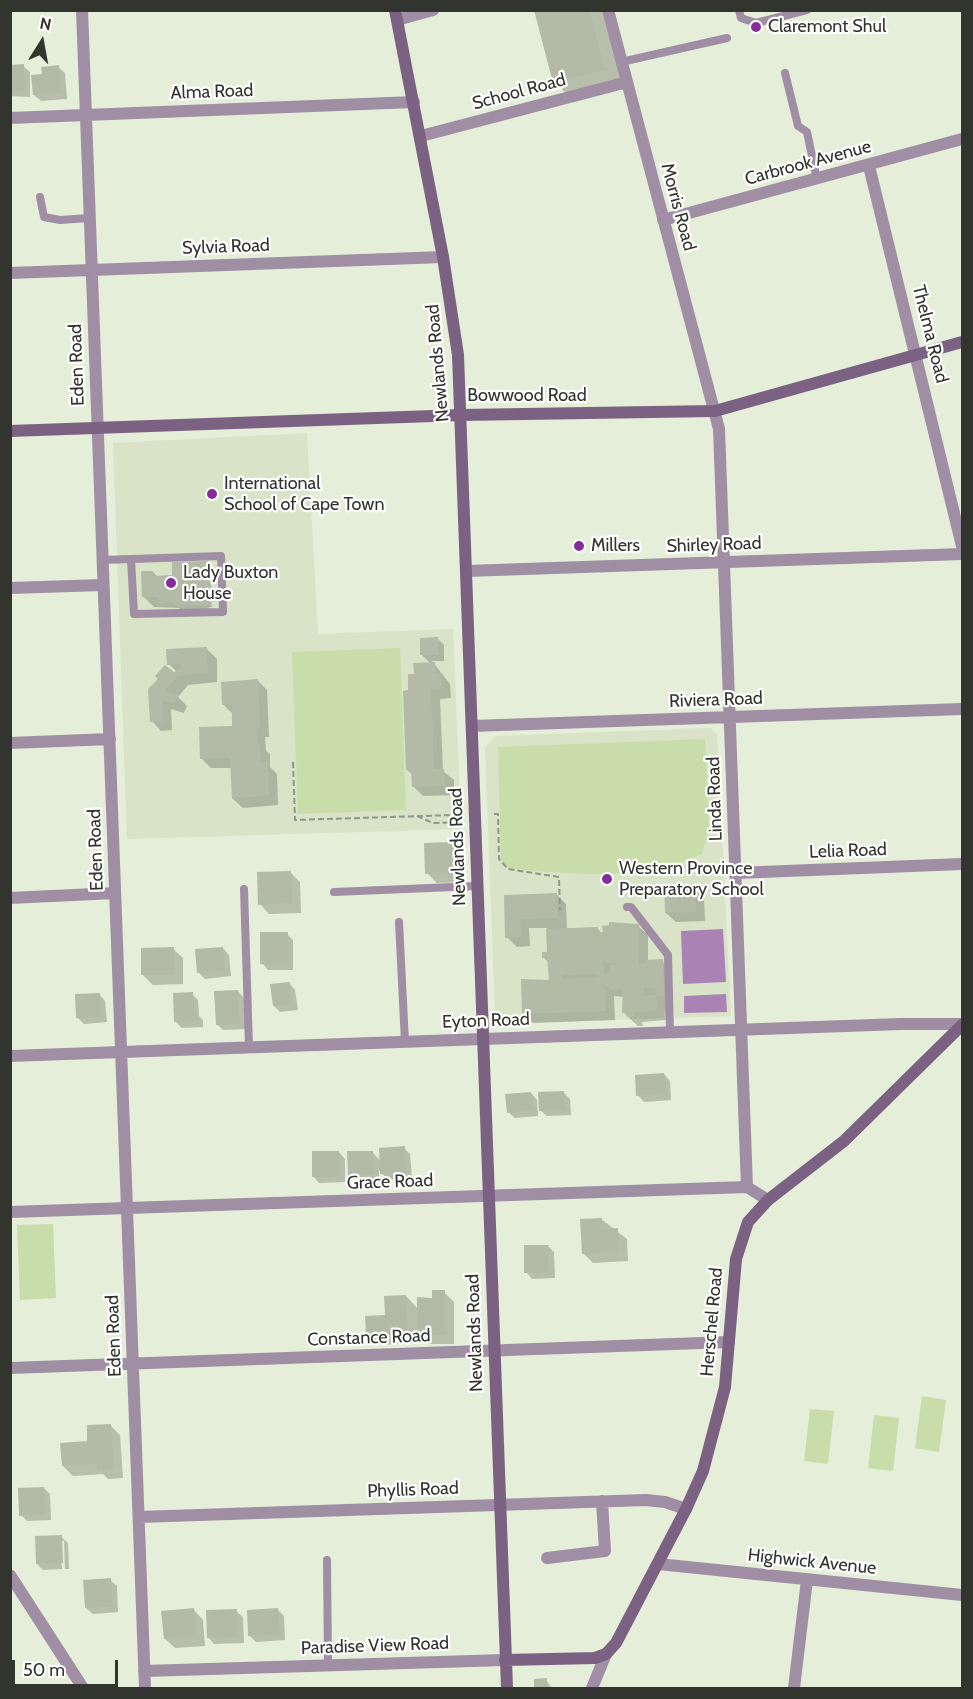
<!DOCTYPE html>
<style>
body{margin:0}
#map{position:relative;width:973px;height:1699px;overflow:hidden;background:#e5eed8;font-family:Cabin,sans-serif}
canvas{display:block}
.frame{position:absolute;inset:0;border:12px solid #31352d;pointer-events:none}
.north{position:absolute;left:12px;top:12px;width:60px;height:60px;-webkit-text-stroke:4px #fff;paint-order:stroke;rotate:11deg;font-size:16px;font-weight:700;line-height:24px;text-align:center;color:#31352d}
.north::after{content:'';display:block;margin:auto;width:21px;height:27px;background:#31352d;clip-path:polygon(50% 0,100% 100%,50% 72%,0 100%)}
.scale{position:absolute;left:12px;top:1660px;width:106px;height:27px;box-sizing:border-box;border:3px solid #31352d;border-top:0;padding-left:8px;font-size:18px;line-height:21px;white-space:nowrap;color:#31352d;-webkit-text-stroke:4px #fff;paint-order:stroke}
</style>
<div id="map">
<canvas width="973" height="1699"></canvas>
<div class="frame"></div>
<div class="north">N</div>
<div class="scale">50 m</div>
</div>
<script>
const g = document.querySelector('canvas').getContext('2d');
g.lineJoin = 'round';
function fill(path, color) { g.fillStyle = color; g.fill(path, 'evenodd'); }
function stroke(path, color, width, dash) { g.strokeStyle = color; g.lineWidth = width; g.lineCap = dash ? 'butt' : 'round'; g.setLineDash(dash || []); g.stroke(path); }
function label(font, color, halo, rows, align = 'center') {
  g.font = font + ' Cabin,sans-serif'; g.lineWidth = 4.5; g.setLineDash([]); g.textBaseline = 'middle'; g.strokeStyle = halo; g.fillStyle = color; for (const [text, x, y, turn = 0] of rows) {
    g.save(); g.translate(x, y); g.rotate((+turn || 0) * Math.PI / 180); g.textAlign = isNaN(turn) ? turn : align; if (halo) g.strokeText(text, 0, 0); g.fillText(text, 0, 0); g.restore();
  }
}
const built = new Path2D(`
 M307,433L318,634L453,629L461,829L127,839L113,443Z
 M711,728L717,734L731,1016L675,1018L674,1011H664V1018L505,1024L495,1015L485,747L496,736Z`);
const green = new Path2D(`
 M400,648L406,810L298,814L292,652Z
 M705,739L709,831L702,854C645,881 569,875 508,868L501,859L498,747Z
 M53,1224L56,1298L20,1300L17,1225Z
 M922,1396L946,1400L939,1452L915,1448Z
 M810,1409L834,1411L828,1464L804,1461Z
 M874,1415L899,1418L893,1471L868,1468Z`);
const water = new Path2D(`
 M723,929L726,982L683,984L681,931Z
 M726,994L727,1012L684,1013V996Z`);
const shadow = new Path2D(`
 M536,10H602L624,89L574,102L555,82Z
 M10,66H23L30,72V97L10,96Z
 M58,67L65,73L67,99L41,101L34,95L43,75Z
 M207,563L210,566L211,589L218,592L219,601L211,602L212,607H209L210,615H186L179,608L154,607L144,597L153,572L158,577H174Z
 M438,639L444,645V661H432L450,684L451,698L440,699L443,771L454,780V795L423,796L413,786V775L407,770L410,692L415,675L431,664L422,655Z
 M207,649L217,659V682L188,685L178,697L187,706L184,713L171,709L172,730L161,731L152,721L150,690L177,672L169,664Z
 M257,680L267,690L269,737H265L266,751L270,754V767L277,774L278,805L243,808L233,799L232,768H211L201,758L234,727V715L223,704Z
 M453,844L463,854L464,882L437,883L427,873Z
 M290,872L300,882L301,913L269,914L260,904Z
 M695,885L704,895L705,921L676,922L666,913Z
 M557,895L566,904L567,930L597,928L604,936L638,926L648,935V961H662L672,971L666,1020L642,1022L643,1026H638L623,1012L624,997L614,996L615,1020L533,1023L524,1014L551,982L549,963L544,958L548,953L547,928H529L530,946L517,947L507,937L505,897Z
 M287,934L293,940V970H268L262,963Z
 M223,948L229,955L231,976L205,979L198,972Z
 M173,949L183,958V984L153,985L143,975Z
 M289,983L295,990L298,1010L280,1012L274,1006Z
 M238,991L244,998L246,1029L223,1030L217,1024Z
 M99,994L105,1001L107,1022L84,1024L78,1018Z
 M192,994L198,1000L199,1016L203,1020V1027L182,1028L176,1022Z
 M664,1074L670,1081L671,1100L644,1102L638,1095Z
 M531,1093L537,1100L538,1116L515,1118L508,1112Z
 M564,1093L570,1099L571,1115L547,1116L539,1109Z
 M404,1148L410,1154L412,1178L388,1180L379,1170V1181H355L349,1175L372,1152L381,1161Z
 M339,1152L345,1159V1182L319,1183L313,1176Z
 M601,1219L627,1239L628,1261L593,1263L583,1253Z
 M548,1246L554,1252L555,1278L532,1279L526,1272Z
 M444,1292L454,1302V1344H428L417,1333V1343L378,1345L368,1335L406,1296L418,1309Z
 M111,1426L120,1435L123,1478L108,1479L103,1474L73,1476L63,1466Z
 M44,1488L50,1494L51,1520L27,1521L21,1515Z
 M61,1537L68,1543L69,1569H65L64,1541H61L62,1569L43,1570L37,1564Z
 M110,1580L117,1586L118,1612L93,1614L86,1608Z
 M194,1610L203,1620L205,1646L175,1648L165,1639Z
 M278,1610L284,1616L285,1640L256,1642L250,1636Z
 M236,1611L243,1617L244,1643L214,1644L208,1637Z
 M535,1680H546L552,1688H535Z`);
const building = new Path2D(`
 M534,10H590L605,70L553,83Z
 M24,64L25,91L10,92V65Z
 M59,65L61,93L33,95L31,75L42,74L41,67Z
 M208,561L209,588H216L217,599H209V605L174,606V603L158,604V597H142L141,571H153V576L172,575V562Z
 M438,637L439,655H420V638Z
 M207,647L208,672L178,676L165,690L178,695L174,704L162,700L163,721L150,722L148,689L158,679L155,676L165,665L174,672L181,669V664L167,665L166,649Z
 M435,662L436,673H441L442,689H431L434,769H444L445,786L412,787L411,770H406L403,691L408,690V674H414L413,663Z
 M258,679L260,728H256L257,743H260L261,762H268L269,795L232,799L230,758L200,759L199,727L232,726V704L222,705L221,682Z
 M454,842L455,873L425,874L424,843Z
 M291,871L292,903L258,905L257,872Z
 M695,884L696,912L665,913L664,885Z
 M557,893L558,918L520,919L521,937L505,938L504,895Z
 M609,922L639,924V964L646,963V960L663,959L664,996H656L657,1010L633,1012L634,1016L627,1017L626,1013H622L623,989L611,990L610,987H605L606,1011L522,1014L521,979L549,980L547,958H542V952H547L546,929L598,927V933L603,932L602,926L609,925ZM603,956L605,963L622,964L610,965V973H604ZM597,974V977L563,979V975ZM644,988H655L656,995L644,996Z
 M260,932H288V964H260Z
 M174,947V975H141V948Z
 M223,947L225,971L197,973L195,949Z
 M290,982L292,1005L273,1006L270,984Z
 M238,990L240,1024L216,1025L214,991Z
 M193,992L194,1013L197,1012L198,1021L174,1022L173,993Z
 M100,993L101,1017L76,1018L75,994Z
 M664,1073L666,1094L636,1096L635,1075Z
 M564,1091L565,1110L539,1111L538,1092Z
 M531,1092L533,1110L507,1113L505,1094Z
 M405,1146L406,1173L380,1174L379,1148Z
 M312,1151H339V1177H312Z
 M347,1151H373L374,1175L348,1176Z
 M602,1218V1229L618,1228L619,1252L582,1254L580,1219Z
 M524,1245H548L549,1273H524Z
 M432,1290H445V1335H417V1297L432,1298Z
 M406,1295L408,1334L366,1336L365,1316L385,1315L384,1296Z
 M111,1424L114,1469L97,1470V1464L62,1466L60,1443L87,1441V1425Z
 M44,1487L46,1514L19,1516L18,1488Z
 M62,1535L63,1563L36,1564L35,1536Z
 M111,1578L113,1607L85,1608L83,1580Z
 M194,1608L196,1637L164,1639L161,1611Z
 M278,1608L280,1635L248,1636L247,1610Z
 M237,1609L238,1637L207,1638L206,1610Z
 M547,1678V1688H534V1679Z`);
const path = new Path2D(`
 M293,762L295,820L454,815
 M494,814H498L499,859L508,869L559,877L560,910
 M417,816L433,823L461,822`);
const lane = new Path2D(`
 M739,10L741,18L756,23L807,10
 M621,62L727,38
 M785,73L798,126L807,132L817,180
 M40,197L44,217L60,220L89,218
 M102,560L221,556L223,612L134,614L131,559
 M244,889L249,1047
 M334,892L477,886
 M627,907H631L668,955L670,1032
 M399,922L405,1042
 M327,1560L328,1665`);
const street = new Path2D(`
 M82,10L145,1688
 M608,10L719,429L747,1187
 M397,20L433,10
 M10,118L414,102
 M421,136L627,82
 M869,166L962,546
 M663,220L962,139
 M10,273L443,257
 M466,571L962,554
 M10,588L103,585
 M472,726L962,709
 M10,743L110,739
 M736,873L962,864
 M10,898L115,893
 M10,1056L901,1024H962
 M10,1212L747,1187L768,1200
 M10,1368L729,1342
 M139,1517L646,1500L665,1502L686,1509
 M547,1558L605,1551L602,1501
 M658,1564L962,1595
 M10,1575L83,1688
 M144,1671L505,1660
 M592,1688L606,1654
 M794,1688L807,1580`);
const secondary = new Path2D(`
 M395,10L443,257L458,355L507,1688
 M10,431L461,415L715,411L962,342
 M505,1660L595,1658L606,1654L616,1643L686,1509L703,1471L725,1387L736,1259L748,1222L768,1200L844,1141L962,1025`);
const markers = [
 [756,27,6,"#842d9a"],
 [212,494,6,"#842d9a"],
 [579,546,6,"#842d9a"],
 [171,583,6,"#842d9a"],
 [607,879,6,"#842d9a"]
];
const poiNames = [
 ["Claremont Shul",768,27],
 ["International",224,484],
 ["School of Cape Town",224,505],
 ["Millers",591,546],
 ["Lady Buxton",183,573],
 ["House",183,594],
 ["Western Province",619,869],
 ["Preparatory School",619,890]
];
const streetNames = [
 ["Alma Road",212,92,-2],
 ["School Road",519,92,-15],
 ["Carbrook Avenue",808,163,-15],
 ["Morris Road",678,207,75],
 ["Sylvia Road",226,247,-2],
 ["Thelma Road",930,334,76],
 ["Newlands Road",438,363,-95],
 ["Eden Road",77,365,-92],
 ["Bowwood Road",527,396],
 ["Shirley Road",714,545,-2],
 ["Riviera Road",716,700,-2],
 ["Linda Road",715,799,-92],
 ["Newlands Road",458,847,-92],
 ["Eden Road",96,850,-92],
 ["Lelia Road",848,851,-2],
 ["Eyton Road",486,1021,-2],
 ["Grace Road",390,1182,-2],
 ["Herschel Road",712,1322,-85],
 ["Newlands Road",475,1333,-92],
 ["Eden Road",114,1336,-92],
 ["Constance Road",369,1338,-2],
 ["Phyllis Road",413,1490,-2],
 ["Highwick Avenue",812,1562,6],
 ["Paradise View Road",375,1646,-2]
];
fill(built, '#d8e3c7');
fill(green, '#c9ddab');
fill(water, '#aa83b5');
fill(shadow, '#0003');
fill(building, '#b3bba7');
stroke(path, '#909788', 2, [6, 3]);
stroke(lane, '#9f8ea4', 8);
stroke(street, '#9f8ea4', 12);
stroke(secondary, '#7b6282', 12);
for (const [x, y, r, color] of markers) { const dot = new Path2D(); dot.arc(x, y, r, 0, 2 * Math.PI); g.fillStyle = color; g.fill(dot); stroke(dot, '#fff', 2); }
label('18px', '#31352d', '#fff', poiNames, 'left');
label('18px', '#31352d', '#fff', streetNames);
</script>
